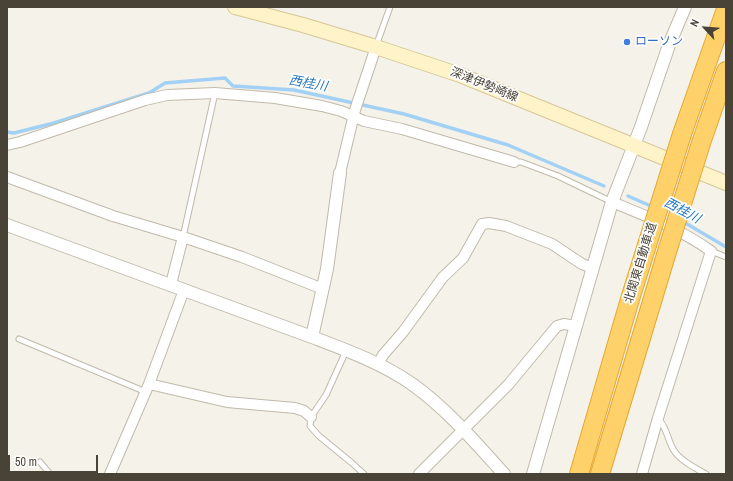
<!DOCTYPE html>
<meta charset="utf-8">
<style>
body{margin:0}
#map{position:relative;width:733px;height:481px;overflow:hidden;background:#f5f2e9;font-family:"Archivo Narrow",sans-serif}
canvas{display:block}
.frame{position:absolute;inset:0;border:8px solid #494236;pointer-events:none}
.north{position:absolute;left:685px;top:8px;width:40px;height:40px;-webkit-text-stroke:3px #fff;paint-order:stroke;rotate:296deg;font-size:11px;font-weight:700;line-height:16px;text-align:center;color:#494236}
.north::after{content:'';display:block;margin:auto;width:14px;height:18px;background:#494236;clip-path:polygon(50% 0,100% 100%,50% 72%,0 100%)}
.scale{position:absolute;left:8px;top:455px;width:90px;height:18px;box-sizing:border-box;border:2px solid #494236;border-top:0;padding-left:5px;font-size:12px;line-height:14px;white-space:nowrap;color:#494236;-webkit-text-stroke:3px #fff;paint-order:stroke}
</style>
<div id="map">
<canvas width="733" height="481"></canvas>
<div class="frame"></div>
<div class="north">N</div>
<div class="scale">50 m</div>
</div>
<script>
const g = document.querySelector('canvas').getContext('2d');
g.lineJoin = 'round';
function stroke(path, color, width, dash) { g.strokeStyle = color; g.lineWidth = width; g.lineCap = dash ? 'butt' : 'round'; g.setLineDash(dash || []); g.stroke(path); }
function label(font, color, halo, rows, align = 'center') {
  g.font = font + ' "Archivo Narrow","Noto Sans JP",sans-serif'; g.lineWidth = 3.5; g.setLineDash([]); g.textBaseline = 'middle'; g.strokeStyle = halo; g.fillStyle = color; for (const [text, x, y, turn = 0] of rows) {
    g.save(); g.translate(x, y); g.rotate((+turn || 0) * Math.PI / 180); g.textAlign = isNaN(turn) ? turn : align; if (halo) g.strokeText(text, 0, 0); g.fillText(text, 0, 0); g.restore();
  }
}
const stream = new Path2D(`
 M7,132L14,133L54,123L149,93L165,83L225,78L233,86L294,90L404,114L508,145L604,186
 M628,196L653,207
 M682,221L726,247`);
const service = new Path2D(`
 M376,46L390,7
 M514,162H521L558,176L612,202
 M183,237L215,93
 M711,251L726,257
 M19,339L146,392
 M346,351L326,395L311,417L310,426L319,436L352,463L364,474
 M658,418C667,428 667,438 673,449C679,460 695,468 706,474
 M40,462L50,474`);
const minor = new Path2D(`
 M7,145L20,142L145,100L167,95L215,93L275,98L322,106L341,111L364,121L402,129L514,162
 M340,173L355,110L376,47
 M7,177L113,216L183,237L242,257L323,289
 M612,202C646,216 680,229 711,251L658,418L642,474
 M171,284L183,237
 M378,364L383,355L403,332L443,277L463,258L482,224L489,223L506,226L552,244L582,264L593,268
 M149,384L227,402L295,408L304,411L311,417
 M110,474L149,384L184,290
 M419,474L508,385L557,326L564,324L575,326`);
const tertiary = new Path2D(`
 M7,225L312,337C346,350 382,363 412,384C447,409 475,442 504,474
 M312,337L327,269L340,173
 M533,474L612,202L641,127L669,45L685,7`);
const secondary = new Path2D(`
 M235,7L303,25L376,47L460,75L726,183`);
const motorway = new Path2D(`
 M682,134L726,9
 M701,143L726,71
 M579,474L630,299L647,245
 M600,474L666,255`);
const motorwayBridge = new Path2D(`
 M647,245L682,134
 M666,255L701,143`);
const markers = [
 [627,42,4,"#3f7fe0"]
];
const shopNames = [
 ["ローソン",635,42]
];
const streetNames = [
 ["深津伊勢崎線",484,85,22],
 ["北関東自動車道",641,263,-73]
];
const waterNames = [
 ["西桂川",308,84,10],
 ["西桂川",682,211,28]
];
stroke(stream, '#a2d1f5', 3.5);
stroke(service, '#c1baaa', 7);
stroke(minor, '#c1baaa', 12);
stroke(tertiary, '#c1baaa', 14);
stroke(secondary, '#d8c796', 16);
stroke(motorway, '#e6a831', 20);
stroke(service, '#fff', 5);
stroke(minor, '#fff', 10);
stroke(tertiary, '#fff', 12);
stroke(secondary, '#fff3c9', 14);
stroke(motorway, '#ffd16a', 18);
stroke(motorwayBridge, '#e6a831', 20, []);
stroke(motorwayBridge, '#ffd16a', 18);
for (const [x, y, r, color] of markers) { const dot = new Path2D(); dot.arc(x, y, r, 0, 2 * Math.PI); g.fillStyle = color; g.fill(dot); stroke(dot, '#fff', 1.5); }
label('12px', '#366cbe', '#fff', shopNames, 'left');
label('12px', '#494236', '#fff', streetNames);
label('italic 13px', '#297abc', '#fff', waterNames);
</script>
